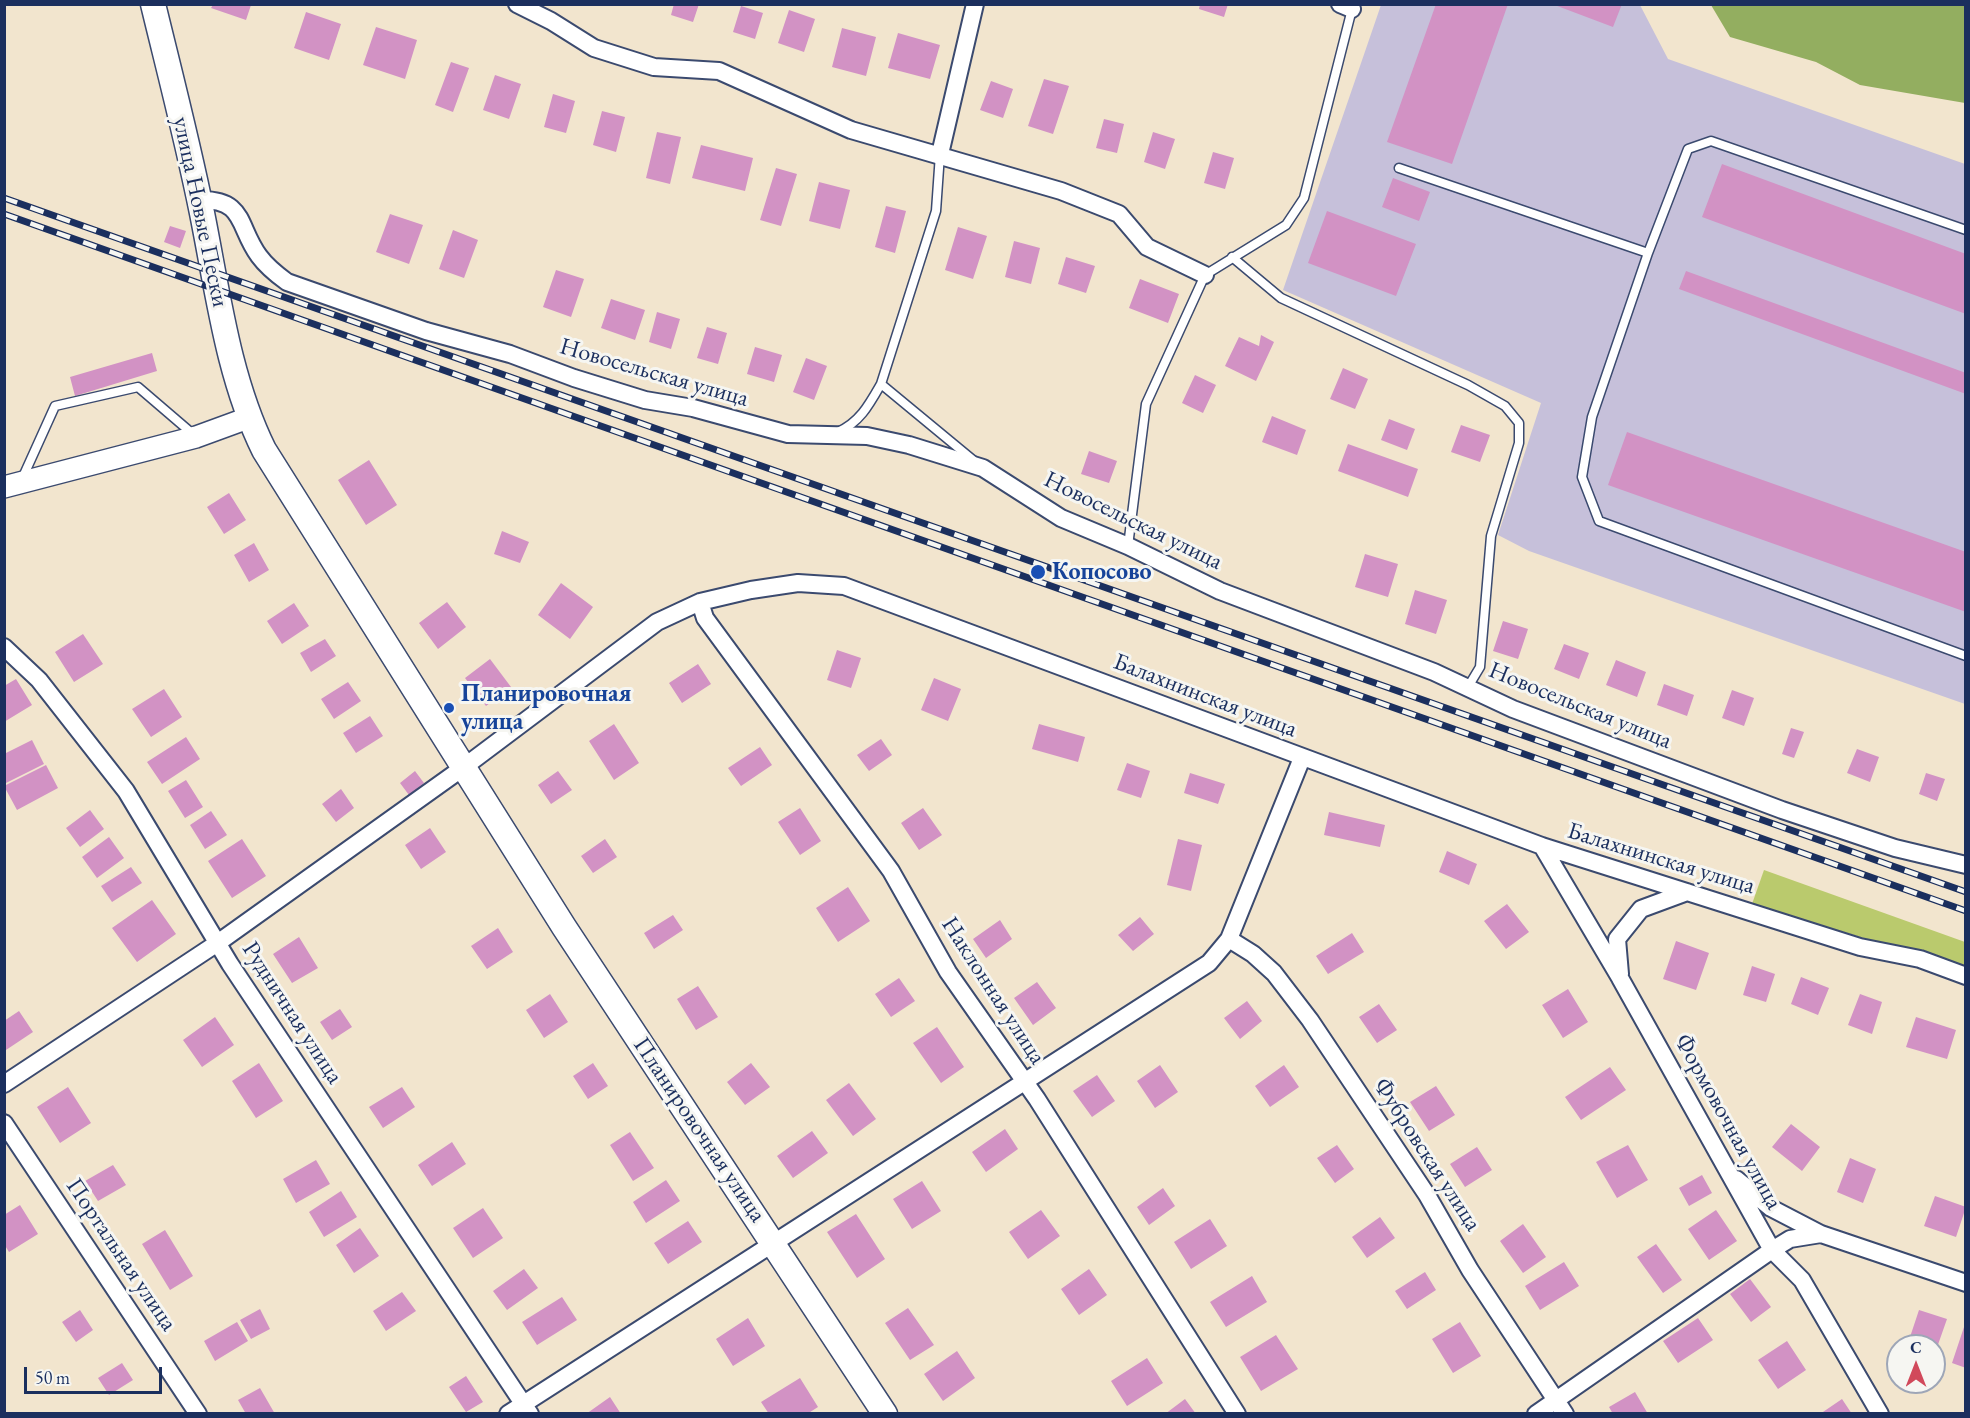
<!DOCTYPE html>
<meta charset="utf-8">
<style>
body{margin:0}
#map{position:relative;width:1970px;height:1418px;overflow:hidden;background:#f2e5ce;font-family:"EB Garamond",serif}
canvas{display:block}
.frame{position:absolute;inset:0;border:6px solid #1b2f5e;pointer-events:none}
.north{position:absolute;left:1886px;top:1334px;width:60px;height:60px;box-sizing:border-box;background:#f6f6f2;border:2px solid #9ea6b7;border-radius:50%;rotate:0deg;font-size:16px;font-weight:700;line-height:24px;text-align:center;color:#1b2f5e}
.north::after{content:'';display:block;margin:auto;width:21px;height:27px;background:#d1495b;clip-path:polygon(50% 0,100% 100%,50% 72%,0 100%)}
.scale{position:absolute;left:24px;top:1367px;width:138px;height:27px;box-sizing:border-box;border:3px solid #1b2f5e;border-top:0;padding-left:8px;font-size:18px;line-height:21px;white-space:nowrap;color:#1b2f5e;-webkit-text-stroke:4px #f6f6f2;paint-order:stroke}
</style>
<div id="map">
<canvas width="1970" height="1418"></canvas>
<div class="frame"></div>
<div class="north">С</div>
<div class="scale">50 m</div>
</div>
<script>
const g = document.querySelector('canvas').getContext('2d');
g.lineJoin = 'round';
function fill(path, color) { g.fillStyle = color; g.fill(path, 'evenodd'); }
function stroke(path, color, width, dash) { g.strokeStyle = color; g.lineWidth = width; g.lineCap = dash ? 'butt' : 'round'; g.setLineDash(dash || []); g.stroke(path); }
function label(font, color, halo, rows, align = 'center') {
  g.font = font + ' "EB Garamond",serif'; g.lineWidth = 6; g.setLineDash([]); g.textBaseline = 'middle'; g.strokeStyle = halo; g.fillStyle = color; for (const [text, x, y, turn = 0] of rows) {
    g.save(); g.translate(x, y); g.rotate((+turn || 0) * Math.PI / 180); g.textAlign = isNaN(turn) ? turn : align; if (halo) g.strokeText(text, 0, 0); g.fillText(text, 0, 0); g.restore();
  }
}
const industrial = new Path2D(`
 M1381,5H1640L1668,59L1965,164V704L1529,551L1498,535L1541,403L1283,290Z`);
const green = new Path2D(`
 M1764,870L1965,942V969L1752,904Z`);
const forest = new Path2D(`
 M1711,5H1965V103L1860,85L1816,62L1730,37Z`);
const building = new Path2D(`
 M674,4H699L693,22L671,15Z
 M1200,4H1228L1224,17L1199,9Z
 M1436,4H1508L1452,164L1387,142Z
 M1552,4H1622L1613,27Z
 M213,5H251L246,20L211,8Z
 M741,6L763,13L755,39L733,32Z
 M789,10L815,19L804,52L778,43Z
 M306,12L341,24L329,60L294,48Z
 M376,27L417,40L405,79L363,65Z
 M842,28L876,37L866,76L832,67Z
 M898,33L940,45L930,79L888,68Z
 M451,62L469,68L453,112L435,105Z
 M495,75L521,84L509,119L483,110Z
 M1044,79L1069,86L1053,134L1028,126Z
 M991,81L1013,89L1003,118L980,110Z
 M553,94L575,101L566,133L544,127Z
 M602,111L625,117L616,152L593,145Z
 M1104,119L1124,124L1117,153L1096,148Z
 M657,132L681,137L670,184L646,178Z
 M1153,132L1175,139L1165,169L1144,162Z
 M701,145L753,158L745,191L692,178Z
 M1213,152L1234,158L1225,189L1204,183Z
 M1722,164L1966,254V314L1702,217Z
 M776,168L797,174L781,226L760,220Z
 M1393,178L1430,192L1419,221L1382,207Z
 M819,182L850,190L840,229L809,221Z
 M886,206L906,211L895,253L875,247Z
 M1327,211L1416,244L1396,296L1308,263Z
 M390,214L423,225L409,264L376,252Z
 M170,226L186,231L180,248L164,242Z
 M958,227L987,236L973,279L945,270Z
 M453,230L478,240L464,278L439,269Z
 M1014,241L1040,248L1031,284L1005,277Z
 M1066,257L1095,266L1086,293L1058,284Z
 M556,270L584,279L571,317L543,307Z
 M1686,271L1966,373V394L1679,289Z
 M1140,279L1179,294L1168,323L1129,308Z
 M611,299L645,310L635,340L601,328Z
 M657,312L680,319L671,349L649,342Z
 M707,327L727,333L718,364L697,358Z
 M1261,335L1274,342L1256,381L1225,366L1239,337L1259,346Z
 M755,347L782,355L774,382L747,374Z
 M152,353L157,371L75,396L70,377Z
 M806,358L827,366L814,400L793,392Z
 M1343,368L1368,379L1355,409L1330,399Z
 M1195,375L1216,385L1203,413L1182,403Z
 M1272,416L1306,430L1297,455L1262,442Z
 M1389,419L1415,429L1407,450L1381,440Z
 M1461,425L1490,435L1480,462L1451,452Z
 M1627,432L1966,552V612L1608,485Z
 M1348,444L1418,469L1408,497L1338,471Z
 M1089,451L1117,461L1109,483L1081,474Z
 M369,460L397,505L366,525L338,480Z
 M229,493L246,520L224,534L207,507Z
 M502,531L529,542L520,563L494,554Z
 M254,543L269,570L249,582L234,555Z
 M1365,554L1398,564L1388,597L1355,587Z
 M561,583L593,607L570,639L538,615Z
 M1415,590L1447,600L1436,634L1405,624Z
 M447,602L466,627L438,649L419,623Z
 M294,603L309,626L282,644L267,621Z
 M1503,621L1528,629L1518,659L1493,651Z
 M83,634L103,664L74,682L55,652Z
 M325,639L336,656L311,672L300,653Z
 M1564,644L1589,653L1579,679L1554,669Z
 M837,650L861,658L851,688L827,680Z
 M490,659L511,687L486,706L465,678Z
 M1616,660L1646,672L1637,697L1606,685Z
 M698,664L711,684L682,703L669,683Z
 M934,678L961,689L948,721L921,710Z
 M16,679L32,705L4,722V686Z
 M348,682L361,701L334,719L321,699Z
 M1664,684L1694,695L1687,716L1657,705Z
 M164,689L182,717L151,737L132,709Z
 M1732,690L1754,698L1744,726L1722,718Z
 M370,716L383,736L356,753L343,733Z
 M614,724L639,763L614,780L589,741Z
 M1039,724L1085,737L1078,762L1032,749Z
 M1791,728L1804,732L1794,758L1782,754Z
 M186,737L200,759L162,784L147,762Z
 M881,739L892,755L869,771L857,755Z
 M32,740L44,764L4,784V754Z
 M760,747L772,765L741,786L728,768Z
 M1857,749L1879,757L1870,782L1847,773Z
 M1127,763L1150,771L1141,798L1117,790Z
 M46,765L58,788L17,810L4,786Z
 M415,771L424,783L409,795L400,783Z
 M558,771L572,790L551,804L538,785Z
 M1190,773L1225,784L1218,804L1184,793Z
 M1926,773L1945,779L1937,801L1919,794Z
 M186,780L203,807L185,818L168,791Z
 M341,789L354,808L336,822L322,804Z
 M800,808L821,841L800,855L778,822Z
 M923,808L942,835L919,850L901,823Z
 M90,810L104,829L80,847L66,828Z
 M211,811L227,835L205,849L190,825Z
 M1329,812L1385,825L1380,847L1324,835Z
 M430,828L446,852L421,869L405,845Z
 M109,837L124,858L97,878L82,857Z
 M242,839L266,876L232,898L208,861Z
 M605,839L617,857L593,873L581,856Z
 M1178,839L1202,845L1191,891L1167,885Z
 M1447,851L1477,864L1469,885L1439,872Z
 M131,867L142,883L112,902L101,886Z
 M848,887L870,921L838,942L816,908Z
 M152,900L176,934L137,962L112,928Z
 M1507,904L1529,932L1506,949L1484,921Z
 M673,915L683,930L654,949L644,933Z
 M1140,917L1154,934L1133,951L1118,935Z
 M1000,920L1012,939L986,958L973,939Z
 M498,928L513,952L487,969L471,946Z
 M1352,933L1364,952L1328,974L1316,956Z
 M299,937L318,968L292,983L273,954Z
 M1676,941L1709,953L1696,990L1663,979Z
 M1752,966L1775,974L1766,1002L1743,995Z
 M1801,977L1829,988L1818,1015L1791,1004Z
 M899,978L915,1001L891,1017L875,994Z
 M1037,982L1056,1008L1033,1025L1014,998Z
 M698,986L718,1017L696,1030L677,999Z
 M1568,989L1588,1022L1563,1038L1542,1005Z
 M550,994L568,1022L544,1038L526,1010Z
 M1860,994L1882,1002L1872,1034L1848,1025Z
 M1247,1001L1262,1021L1240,1039L1224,1018Z
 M1379,1004L1397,1030L1377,1043L1359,1017Z
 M340,1009L352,1027L332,1040L320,1022Z
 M19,1011L33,1032L6,1050L4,1021Z
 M215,1017L234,1045L202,1067L183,1040Z
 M1916,1017L1956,1030L1947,1059L1906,1047Z
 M937,1027L964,1067L941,1083L913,1043Z
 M259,1063L283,1101L256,1118L232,1081Z
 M593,1063L608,1086L588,1099L573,1076Z
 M751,1063L770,1087L745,1105L727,1082Z
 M1160,1065L1178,1092L1155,1108L1137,1081Z
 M1284,1065L1299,1087L1270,1107L1255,1086Z
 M1610,1067L1626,1090L1581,1120L1565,1097Z
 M1097,1075L1115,1101L1092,1117L1073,1091Z
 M849,1083L876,1119L853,1136L826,1100Z
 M1436,1086L1455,1115L1429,1131L1410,1102Z
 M68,1087L91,1123L60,1143L37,1107Z
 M402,1087L415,1107L383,1128L369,1107Z
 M1791,1124L1820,1147L1802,1171L1772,1147Z
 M1005,1129L1018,1149L986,1172L972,1152Z
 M812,1131L828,1153L793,1178L777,1156Z
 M630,1132L654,1168L633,1181L610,1145Z
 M452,1142L466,1164L432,1186L418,1165Z
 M1337,1145L1354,1169L1335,1183L1317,1158Z
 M1628,1145L1648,1180L1617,1198L1596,1162Z
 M1477,1147L1492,1170L1465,1187L1450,1164Z
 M1850,1158L1876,1169L1863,1203L1837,1192Z
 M316,1160L330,1184L296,1203L283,1179Z
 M113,1165L126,1185L98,1201L85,1181Z
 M1702,1175L1712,1193L1689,1206L1679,1188Z
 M666,1180L680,1201L646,1223L633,1202Z
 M922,1181L941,1211L912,1229L893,1199Z
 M1163,1188L1175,1206L1149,1225L1137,1207Z
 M341,1191L357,1217L324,1237L309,1212Z
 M1935,1196L1966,1207L1956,1237L1924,1226Z
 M20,1205L38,1234L9,1252L4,1244V1215Z
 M483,1208L503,1238L473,1258L453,1228Z
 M1041,1210L1060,1236L1028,1259L1009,1232Z
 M1716,1210L1737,1241L1709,1260L1688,1229Z
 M856,1214L885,1259L857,1278L827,1232Z
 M1380,1217L1395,1238L1367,1258L1352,1237Z
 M1210,1219L1227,1246L1191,1269L1174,1242Z
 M688,1221L702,1242L668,1264L654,1243Z
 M1523,1224L1546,1257L1523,1273L1500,1241Z
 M360,1228L379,1256L354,1273L336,1245Z
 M165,1230L193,1276L170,1290L142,1244Z
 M1656,1244L1682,1280L1663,1293L1637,1257Z
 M1564,1262L1579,1286L1540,1310L1525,1286Z
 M524,1269L538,1288L507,1310L493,1291Z
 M1089,1269L1107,1295L1079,1315L1061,1289Z
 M1425,1272L1436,1290L1407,1309L1395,1291Z
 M1252,1276L1267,1302L1226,1327L1210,1302Z
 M1750,1279L1771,1307L1751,1322L1730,1294Z
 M402,1292L416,1311L386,1331L373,1311Z
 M562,1297L577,1320L537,1345L522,1322Z
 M908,1308L934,1345L910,1360L885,1323Z
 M260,1309L270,1329L251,1339L240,1320Z
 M80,1310L93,1330L76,1342L62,1322Z
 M1919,1310L1947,1319L1934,1356V1346H1907Z
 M748,1318L765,1346L733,1366L716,1339Z
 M1698,1318L1713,1340L1678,1363L1663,1341Z
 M237,1322L248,1341L215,1361L204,1341Z
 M1460,1322L1481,1356L1453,1373L1432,1339Z
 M1965,1324H1966V1368L1952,1363Z
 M1276,1335L1298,1369L1261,1391L1240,1357Z
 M1787,1341L1806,1370L1778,1389L1758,1360Z
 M957,1351L975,1378L943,1401L924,1374Z
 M1147,1358L1163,1383L1127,1406L1111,1381Z
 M122,1363L133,1380L109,1395L98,1378Z
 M466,1376L483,1402L466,1412L449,1387Z
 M800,1378L818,1407L807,1414H769L761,1402Z
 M260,1388L275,1414H246L238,1400Z
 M1635,1392L1648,1414H1613L1609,1407Z
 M610,1397L621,1414H586Z
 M1185,1399L1196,1414H1165Z
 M1842,1399L1852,1414H1820Z`);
const service = new Path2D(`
 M1399,168L1648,253
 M1966,230L1711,141L1688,149L1648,253L1592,417L1582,477L1599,521L1966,656
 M1232,257L1281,298L1468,385L1505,406L1519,423V443L1491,536L1480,667L1468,687
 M881,384L973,460
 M838,432C860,422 869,405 881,384L936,211L940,154
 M22,479L55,406L138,387L194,435
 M1128,546L1146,404L1205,275L1286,225L1304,198L1352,9`);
const minor = new Path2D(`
 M517,4L551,21L594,48L654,67L719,71L851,130L1061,191L1119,214L1147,247L1205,275
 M1340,4L1352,9
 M940,154L975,4
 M199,200C246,199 237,226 259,256C267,267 276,274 287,282L426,331L510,354L574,378L645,400L693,408L788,434L867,436L909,445L983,468L1061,518L1128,546L1220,591L1434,672L1513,709L1782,810L1895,848L1966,865
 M700,602L705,618L891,871L948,972L1037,1099L1237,1414
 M4,647L39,680L126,791L230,964L530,1414
 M1542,846L1620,978L1772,1250L1802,1280L1880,1414
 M1229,939L1253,954L1274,973L1310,1020L1427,1195L1470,1270L1565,1414
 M1620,974L1617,939L1641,909L1687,892
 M4,1084L219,942L464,767L657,622L700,602L751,590L798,583L844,586L1542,846L1860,947L1920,959L1966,976
 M4,1123L198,1414
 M1736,1179L1771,1208L1821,1234L1966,1283
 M508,1414L1209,963L1229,939L1302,758
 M1536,1414L1772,1250L1790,1239L1821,1234`);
const tertiary = new Path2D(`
 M4,487L196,437L248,418`);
const secondary = new Path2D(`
 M153,4C170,74 188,143 202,213C218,293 228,377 264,450L564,927L885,1414`);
const rail = new Path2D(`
 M4,198L1966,892
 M4,214L1966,911`);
const markers = [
 [1038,572,8,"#1a4fb4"],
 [449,708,6,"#1a4fb4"]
];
const streetNames = [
 ["улица Новые Пески",200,212,78],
 ["Новосельская улица",654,373,16],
 ["Новосельская улица",1133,521,26],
 ["Балахнинская улица",1205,696,21],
 ["Новосельская улица",1580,706,22],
 ["Балахнинская улица",1661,859,17],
 ["Наклонная улица",993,991,57],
 ["Рудничная улица",292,1013,57],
 ["Формовочная улица",1728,1122,61],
 ["Планировочная улица",699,1130,56],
 ["Фубровская улица",1427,1155,57],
 ["Портальная улица",121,1255,56]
];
const transitNames = [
 ["Копосово",1052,572],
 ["Планировочная",461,694],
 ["улица",461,722]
];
fill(industrial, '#c6c0da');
fill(green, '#baca6d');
fill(forest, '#93ae60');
fill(building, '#d292c4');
stroke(service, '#3b4a6f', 11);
stroke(minor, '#3b4a6f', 20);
stroke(tertiary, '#3b4a6f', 24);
stroke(secondary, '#3b4a6f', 27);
stroke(service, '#fff', 8);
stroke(minor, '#fff', 16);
stroke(tertiary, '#fff', 21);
stroke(secondary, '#fff', 24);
stroke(rail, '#1b2f5e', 7);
stroke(rail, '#f6f6f2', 4.5, [14]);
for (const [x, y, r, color] of markers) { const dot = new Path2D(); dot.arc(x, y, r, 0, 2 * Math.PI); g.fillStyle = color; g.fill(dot); stroke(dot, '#f6f6f2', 2); }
label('24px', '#1b2f5e', '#f6f6f2', streetNames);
label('bold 24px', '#164399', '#f6f6f2', transitNames, 'left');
</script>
